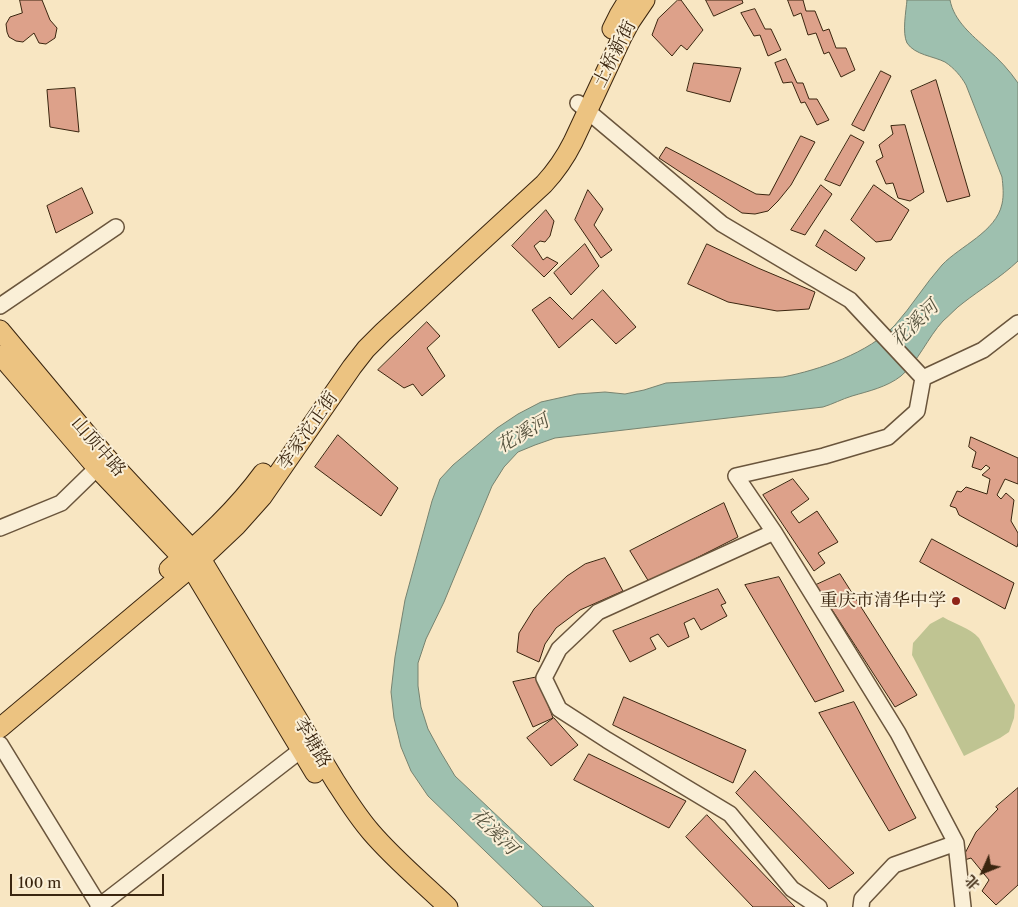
<!DOCTYPE html>
<meta charset="utf-8">
<style>
body{margin:0}
#map{position:relative;width:1018px;height:907px;overflow:hidden;background:#f8e6c2;font-family:"Libre Caslon Text","Noto Serif SC",serif}
canvas{display:block}
.north{position:absolute;left:958px;top:847px;width:50px;height:50px;-webkit-text-stroke:4px #faefd7;paint-order:stroke;rotate:226deg;font-size:14px;font-weight:700;line-height:20px;text-align:center;color:#3a250f}
.north::after{content:'';display:block;margin:auto;width:18px;height:22px;background:#3a250f;clip-path:polygon(50% 0,100% 100%,50% 72%,0 100%)}
.scale{position:absolute;left:10px;top:874px;width:154px;height:22px;box-sizing:border-box;border:2px solid #3a250f;border-top:0;padding-left:6px;font-size:15px;line-height:18px;white-space:nowrap;color:#3a250f;-webkit-text-stroke:4px #faefd7;paint-order:stroke}
</style>
<div id="map">
<canvas width="1018" height="907"></canvas>
<div class="north">北</div>
<div class="scale">100 m</div>
</div>
<script>
const g = document.querySelector('canvas').getContext('2d');
g.lineJoin = 'round';
function fill(path, color) { g.fillStyle = color; g.fill(path, 'evenodd'); }
function stroke(path, color, width, dash) { g.strokeStyle = color; g.lineWidth = width; g.lineCap = dash ? 'butt' : 'round'; g.setLineDash(dash || []); g.stroke(path); }
function label(font, color, halo, rows, align = 'center') {
  g.font = font + ' "Libre Caslon Text","Noto Serif SC",serif'; g.lineWidth = 4; g.setLineDash([]); g.textBaseline = 'middle'; g.strokeStyle = halo; g.fillStyle = color; for (const [text, x, y, turn = 0] of rows) {
    g.save(); g.translate(x, y); g.rotate((+turn || 0) * Math.PI / 180); g.textAlign = isNaN(turn) ? turn : align; if (halo) g.strokeText(text, 0, 0); g.fillText(text, 0, 0); g.restore();
  }
}
const green = new Path2D(`
 M943,617C956,625 969,627 979,638L1015,705L1014,718L1009,732L1000,738L964,756L912,655L913,643L930,624Z`);
const water = new Path2D(`
 M907,0H950C954,21 972,35 987,49C999,59 1009,70 1018,83V261C1001,277 981,289 963,303C956,308 950,315 943,321C928,337 918,362 901,376C887,387 869,391 852,396C842,399 833,404 823,407L555,438L535,445L518,452L504,467L492,486L444,602L426,639L418,663V686L421,707L428,729L440,751L455,776L594,907H543L428,796L411,771L401,747L394,718L391,692L395,657L405,600L432,501L440,479L453,465L497,428L518,414L541,402L577,394L605,392L625,394L644,390L666,383L783,377C819,370 869,353 895,325C912,306 925,284 942,265C960,246 996,232 1002,204C1004,195 1003,186 1002,177L966,85C961,76 954,68 945,62C933,56 915,55 907,43C902,33 906,11 907,0Z`);
const building = new Path2D(`
 M20,0H42L50,20L57,28L55,38L46,44L39,43L34,33L23,42L16,41L9,37L7,32L6,24L10,17L22,13Z
 M678,0H681L703,30L687,50L681,45L672,56L652,35L658,19Z
 M706,0H742L743,3L714,16Z
 M788,0H803L806,11H815L823,31L829,29L836,48H846L855,70L841,77L829,52L824,54L816,33L808,35L801,13L794,16Z
 M755,9L765,29H771L781,50L768,56L760,35L754,36L741,13Z
 M786,59L797,83H803L809,99H817L829,120L817,125L805,102L801,103L792,82L783,83L775,63Z
 M694,63L741,68L730,102L687,91Z
 M881,71L891,76L864,131L852,125Z
 M936,80L970,196L947,202L911,91Z
 M75,88L79,132L50,127L47,90Z
 M905,125L924,192L910,201L898,198L893,183L886,184L876,161L883,157L879,145L893,134L891,126Z
 M851,135L864,142L840,186L825,180Z
 M801,136L815,142L791,185L778,201L768,211L755,214L742,213L659,158L666,147L756,194L769,195Z
 M821,185L832,194L805,235L791,230Z
 M874,185L909,210L891,240L876,242L851,220Z
 M82,188L93,213L56,233L47,206Z
 M588,190L603,209L594,225L612,250L601,258L575,220Z
 M546,210L554,221L550,236L545,242L540,241L534,246L543,260L547,257L558,263L544,277L512,246Z
 M825,230L865,258L856,271L816,246Z
 M585,244L599,266L571,295L554,273Z
 M707,244L758,268L815,292L809,309L777,311L728,302L688,284Z
 M603,290L636,327L616,344L592,319L559,348L532,310L550,297L572,319Z
 M427,322L440,336L427,348L445,376L422,396L413,384L404,388L378,370Z
 M338,435L398,488L381,516L315,467Z
 M971,437L1018,458V484L1005,479L997,495L1001,499L1006,493L1014,500L1011,521L1018,533V543L1017,547L959,515L956,508L950,506L957,491L961,492L966,487L987,494L990,479L982,475L990,468L986,465L981,470L972,467L976,452L969,447Z
 M793,479L809,499L791,512L799,523L817,511L838,542L818,553L825,563L814,571L763,495Z
 M724,503L738,537L649,582L630,551Z
 M932,539L1014,583L1005,609L920,562Z
 M605,558L623,591L580,610L556,628L545,644L539,662L517,652L519,633L534,609L548,594L567,576L585,564Z
 M840,574L917,695L895,707L816,585Z
 M779,577L844,691L815,702L745,585Z
 M718,589L726,603L721,605L727,616L701,630L694,618L684,623L689,637L668,647L658,634L650,638L656,649L630,662L613,631Z
 M538,677L553,718L533,727L513,682Z
 M624,697L746,750L733,783L613,725Z
 M854,702L916,818L889,831L819,713Z
 M554,718L578,745L551,766L527,738Z
 M589,754L686,801L669,828L574,780Z
 M755,771L854,873L829,889L736,793Z
 M1018,788V885L996,905L982,891L989,880L971,858L961,861L976,832L998,809L996,807Z
 M707,815L795,907H753L686,837Z`);
const minor = new Path2D(`
 M578,103L722,224L850,300L923,378
 M0,306L116,227
 M0,528L61,503L97,468
 M774,532L598,612L559,649L544,678L559,709L607,740L730,814L792,889L819,907
 M0,744L100,907
 M98,907L301,750
 M861,907L862,899L894,865L956,843
 M963,907L956,843L898,733L774,532L736,476L824,456L888,437L917,411L923,378L983,350L1018,323`);
const major = new Path2D(`
 M612,29L619,15L628,0
 M0,330L107,458L201,559L335,781C346,798 357,816 371,832C394,859 422,882 448,907
 M0,355L97,468L191,567L315,773
 M169,569C203,540 236,510 263,473
 M0,728L201,559L237,525L262,497L352,367L366,349L383,332L544,184C556,171 565,158 573,142L622,37L630,22L645,0`);
const markers = [
 [956,601,5,"#8f2418"]
];
const streetNames = [
 ["土桥新街",615,54,-63],
 ["李家沱正街",308,431,-55],
 ["山顶中路",98,447,49],
 ["李塘路",312,743,59]
];
const poiNames = [
 ["重庆市清华中学",946,601]
];
const waterNames = [
 ["花溪河",915,324,-44],
 ["花溪河",523,434,-30],
 ["花溪河",494,832,45]
];
fill(green, '#bfc492');
fill(water, '#9ec0af');
stroke(water, '#76826f', 1);
fill(building, '#dda18a');
stroke(building, '#3a250f', 1);
stroke(minor, '#6a553c', 18);
stroke(major, '#3a250f', 21);
stroke(minor, '#faefd7', 15);
stroke(major, '#ecc381', 19);
for (const [x, y, r, color] of markers) { const dot = new Path2D(); dot.arc(x, y, r, 0, 2 * Math.PI); g.fillStyle = color; g.fill(dot); stroke(dot, '#faefd7', 2); }
label('18px', '#3a250f', '#faefd7', streetNames);
label('18px', '#3a250f', '#faefd7', poiNames, 'right');
label('italic 19px', '#58543f', '#faefd7', waterNames);
</script>
